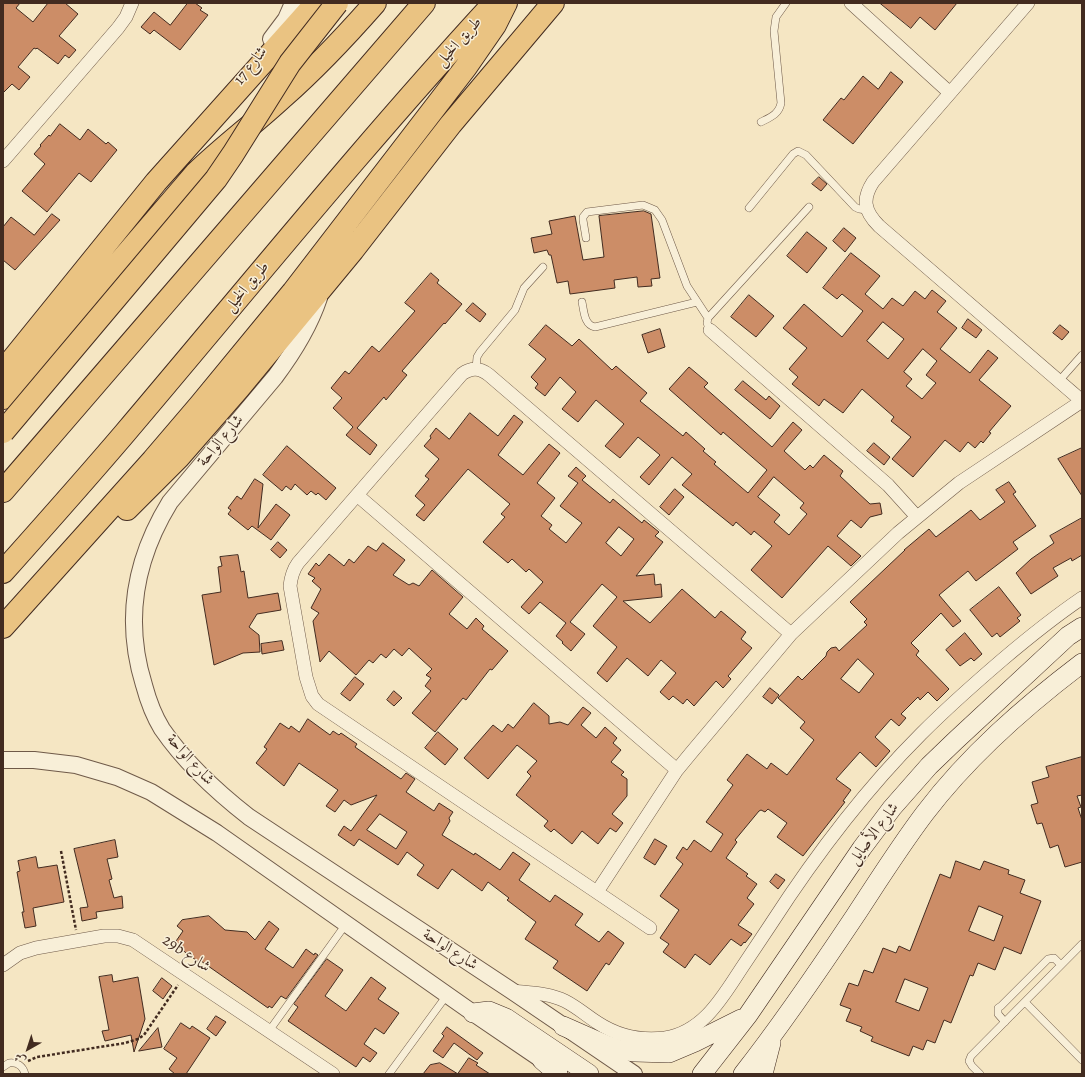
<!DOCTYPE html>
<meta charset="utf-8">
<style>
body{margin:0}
#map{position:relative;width:1085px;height:1077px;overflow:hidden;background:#f5e6c3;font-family:Alegreya,Amiri,serif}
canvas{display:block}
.frame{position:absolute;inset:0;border:4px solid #422b20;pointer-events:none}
.north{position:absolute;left:8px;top:1029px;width:40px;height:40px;-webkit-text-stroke:3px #f8efd8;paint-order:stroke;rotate:219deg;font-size:11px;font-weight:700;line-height:16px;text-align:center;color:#422b20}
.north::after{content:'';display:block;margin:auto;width:14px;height:18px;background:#422b20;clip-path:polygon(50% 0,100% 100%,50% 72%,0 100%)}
</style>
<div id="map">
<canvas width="1085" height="1077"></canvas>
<div class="frame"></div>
<div class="north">ش</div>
</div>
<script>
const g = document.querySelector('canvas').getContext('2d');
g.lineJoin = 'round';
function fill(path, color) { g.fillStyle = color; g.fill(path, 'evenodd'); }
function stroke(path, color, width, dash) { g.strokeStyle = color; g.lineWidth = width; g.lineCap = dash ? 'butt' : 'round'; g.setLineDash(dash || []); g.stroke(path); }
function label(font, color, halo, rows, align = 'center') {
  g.font = font + ' Alegreya,Amiri,serif'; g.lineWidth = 3; g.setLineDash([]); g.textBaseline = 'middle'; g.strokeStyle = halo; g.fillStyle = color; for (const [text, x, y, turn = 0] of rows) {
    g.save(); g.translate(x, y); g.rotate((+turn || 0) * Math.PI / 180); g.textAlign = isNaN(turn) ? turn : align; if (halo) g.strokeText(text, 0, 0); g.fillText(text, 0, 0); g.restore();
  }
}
const building = new Path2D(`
 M3,3H20L16,8L33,22L48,3H65L78,14L59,36L76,50L69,58L65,55L58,64L37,48L36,49L34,48L18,67L30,77L19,90L12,84L3,93Z
 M188,3H195L202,8L200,10L208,15L180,50L154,30L150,34L141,27L154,12L170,25Z
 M880,3H957L935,30L920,17L911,28Z
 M891,72L903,82L853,144L823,120L841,98L844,100L863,76L878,89Z
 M60,124L80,140L88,129L106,144L108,142L117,150L91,182L79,173L47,212L22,191L45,164L34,154L41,146L40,145L49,135L50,136Z
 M819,177L827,184L821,191L812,184Z
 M644,211L651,214L660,278L651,279L652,286L638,287L637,277L614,280L615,288L570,294L568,281L557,283L551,255H549L547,250L534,253L531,238L552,234L549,221L575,216L583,260L604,257L599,216Z
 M52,214L60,220L15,270L3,260V227L11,217L34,235Z
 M844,228L856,238L845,252L833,241Z
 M807,232L827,248L807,273L787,256Z
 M851,253L880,276L865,294L883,309L892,298L903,306L915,291L925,299L932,290L946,301L937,312L957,328L940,349L970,373L988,350L998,358L979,380L1011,406L989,432L991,433L983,443L981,441L975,448L968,442L960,452L945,440L913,477L892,459L911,437L891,421L894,417L862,389L843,413L824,399L819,406L792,384L798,377L789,369L807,348L783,328L804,304L842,337L863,311L842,294L837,299L823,288ZM883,322L904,339L888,359L867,341ZM923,349L937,361L926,375L936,383L922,399L906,386L912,379L904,372Z
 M431,273L439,280L437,283L462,304L445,324L444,323L402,371L407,375L386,400L384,397L357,428L377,445L370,455L346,435L353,427L333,408L342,398L331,388L345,371L349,374L372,346L379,352L415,311L405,303Z
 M749,295L774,316L756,337L731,317Z
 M473,303L486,314L480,322L466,311Z
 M968,319L982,330L976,338L962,328Z
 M546,325L572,346L579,339L612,370L616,366L647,393L640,401L683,436L686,432L705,449L703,451L716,462L714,464L748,493L767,470L723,432L721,435L669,389L689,367L708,383L704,387L772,447L793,422L802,430L784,451L805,470L810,465L813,468L824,455L843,471L840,476L870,504L880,503L882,514L870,517L861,528L851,520L837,536L861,556L851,566L828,546L782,598L751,570L772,546L754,531L751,535L736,522L733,526L682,485L692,474L672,457L649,485L640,477L660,455L638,437L620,458L605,446L624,424L596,400L578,422L562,409L576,392L560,377L545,396L535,388L538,384L531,377L546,359L529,345ZM774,477L804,503L800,508L807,514L789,535L774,522L780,515L758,497Z
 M1060,325L1069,332L1062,340L1053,333Z
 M660,329L665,347L648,353L642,335Z
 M743,381L766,400L769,396L780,406L770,419L735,390Z
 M470,413L498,436L514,415L523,422L498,455L523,475L549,444L560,453L537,483L555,498L541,516L552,525L549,529L566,543L582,523L560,506L578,483L568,476L576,467L586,476L582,480L610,503L613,499L642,523L644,520L659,532L655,536L663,542L636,576L654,574L655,585L661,584L662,597L623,601L650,623L682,589L715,618L721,611L746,632L741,639L752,648L728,676L731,679L723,688L716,681L694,706L687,699L683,704L673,696L669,700L660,692L676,673L661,660L648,676L627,658L607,682L597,673L617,647L593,626L617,597L602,584L570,622L585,634L571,651L562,643L563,642L556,636L566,623L540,602L529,614L521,607L543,582L529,569L526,572L512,559L508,563L483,542L505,517L501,514L510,504L468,469L424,521L416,515L425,505L415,496L429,479L425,476L439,459L424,446L431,438L430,436L436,428L449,439ZM619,527L634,539L621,556L606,543Z
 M874,443L890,457L884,465L867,451Z
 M287,446L336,488L326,500L318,493L316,495L311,491L307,495L295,484L291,490L286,486L282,491L263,475Z
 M1082,448V496L1058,459Z
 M255,479L263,484L258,528L276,504L290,515L271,540L252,526L248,530L228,514L231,510L228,508L237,496L241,499Z
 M1009,482L1016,492L1013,494L1036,526L1013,542L1018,549L976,581L968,571L939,595L961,621L953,627L941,613L911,643L919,651L916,655L949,689L937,701L928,692L920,700L918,697L901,714L906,718L899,726L891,719L875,737L890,751L876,767L860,752L836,779L851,790L843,801L845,802L803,856L777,837L787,823L768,809L765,812L761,810L759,811L735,840L737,842L726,858L748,874L746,876L757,884L747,898L754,904L738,925L752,934L745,943L744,942L741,946L731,939L710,965L695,954L685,968L663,952L669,944L660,938L679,910L660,896L683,864L676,858L683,847L687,850L694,840L711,852L723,834L706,822L733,785L727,780L747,754L767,769L771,763L787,775L814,740L800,728L805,722L778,698L798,676L802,680L826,656L827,652L831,648L836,647L839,651L867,625L864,622L867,619L850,602L905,550H904L929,529L936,537L971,510L980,520L1005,502L996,490ZM858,659L874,674L859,693L841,679Z
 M675,489L684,497L669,515L660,507Z
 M1082,518V555L1072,561L1071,558L1053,568L1058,576L1031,594L1016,573L1031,559L1054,543L1050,536Z
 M278,542L287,550L280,558L271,550Z
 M383,543L405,560L393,575L409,585L413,583L419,586L432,570L463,597L449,614L467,629L476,618L484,626L482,629L508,651L492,670L490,669L466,700L463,698L435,732L412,713L431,691L425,686L431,678L426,675L432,669L409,648L402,656L394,649L386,658L381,654L373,663L369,660L356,675L329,651L320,662L313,621L319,613L311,608L321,589L312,581L315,578L308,574L316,563L319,566L329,554L344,566L349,559L354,563L368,546L376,551Z
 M238,555L241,572L244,571L248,598L278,593L281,610L257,614L249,627L259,635L260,652L243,653L214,665L202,595L221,592L218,567L222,566L220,557Z
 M999,587L1021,615L1017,618L1020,621L1000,637L997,633L992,637L970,610Z
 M965,633L982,654L974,661L971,658L960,666L946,650Z
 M282,641L284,650L262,654L261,644Z
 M355,677L364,684L350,701L341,694Z
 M770,688L779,695L772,704L763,697Z
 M394,691L402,698L394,706L387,700Z
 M534,703L549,716V724L560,722L568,725L583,707L591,713L581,725L596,738L605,727L617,738L613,743L621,750L611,762L624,772L621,775L627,779V796L612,814L623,823L616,832L610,828L598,844L582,831L572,844L554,829L551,832L544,826L548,821L516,795L531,776L527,772L537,761L517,745L488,779L464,758L493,725L502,732L508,724L513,728Z
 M308,719L330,735L333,731L339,735L341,733L357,744L355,747L401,779L406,773L415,779L406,792L434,811L439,803L453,812L449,818L450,821L442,835L474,855L475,853L500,870L513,852L530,864L519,880L550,902L555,895L583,914L575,925L599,942L608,931L624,943L609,965L606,963L587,991L553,968L558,961L525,939L536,922L507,900L509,898L488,882L482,891L452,869L438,889L417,875L424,865L407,852L398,865L359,839L354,846L338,835L344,826L351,831L377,795L351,805L344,800L335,812L326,806L338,790L299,763L284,786L256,763L267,749L264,747L280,723L289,729L291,726L299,732ZM380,814L407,832L396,849L367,830Z
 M438,732L458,749L445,765L425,748Z
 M1082,757V795L1077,796L1081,807L1078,808L1082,820V862L1065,867L1058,845L1050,848L1042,823L1037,824L1031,805L1038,803L1032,782L1049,777L1046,767Z
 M655,839L667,846L655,865L644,858Z
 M115,840L118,857L107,859L112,879L109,880L114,898L122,896L123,908L96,912L97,918L82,921L80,908L88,907L74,849Z
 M36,857L38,868L57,865L64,902L33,908L36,926L25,928L22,912H24L17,872L20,871L18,861Z
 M956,861L980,870L984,861L1009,870L1008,874L1025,880L1020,893L1041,901L1021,954L1004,947L995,970L978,963L973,976L970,975L951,1023L944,1020L935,1043L927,1040L923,1050L913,1046L909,1056L871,1041L873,1037L860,1031L862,1027L846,1021L851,1009L840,1005L849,983L858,986L864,970L873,973L883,948L896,953L899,946L910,951L940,874L950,878ZM979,906L1003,916L994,941L969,931ZM905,979L928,988L919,1011L896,1002Z
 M776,874L785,880L778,889L770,882Z
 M209,916L225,930L247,932L255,940L269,921L279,929L265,949L293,968L306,949L314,955L315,953L318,955L286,999L281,996L272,1008L269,1006L268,1008L201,961L200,963L174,944L183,931L177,926L182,920Z
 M327,959L343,970L325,996L346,1011L371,977L386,988L378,999L399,1013L384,1034L375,1028L364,1044L377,1053L370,1062L363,1057L356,1067L288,1021L298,1007L294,1004Z
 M112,975L113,982L138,977L145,1019L134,1052L131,1035L105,1041L102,1031L109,1030L99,977Z
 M162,978L172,986L163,999L153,991Z
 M216,1016L226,1022L216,1036L207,1029Z
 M181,1023L190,1029L192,1026L210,1038L186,1074H175L169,1069L177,1058L164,1049Z
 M447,1027L483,1053L477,1060L454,1043L443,1058L433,1051L444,1036L442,1034Z
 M158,1028L162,1047L139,1051Z
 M469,1058L478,1063L476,1065L490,1074H458Z
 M440,1063L458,1074H423L430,1065Z`);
const path = new Path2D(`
 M61,851L76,930
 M28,1061L37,1057L125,1043L138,1039L144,1035L178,985`);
const service = new Path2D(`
 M761,122C771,117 779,114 781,103L774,31L776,17L786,3
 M749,208L793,154L798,151L806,155L855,207L859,209L867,210
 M586,238L583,220V217L587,212L643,205L655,210L662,220L687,286L708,318
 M582,302C584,311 584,325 595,327L697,302
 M710,330L707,323L708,318L809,207
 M476,369L477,357L480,352L515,310L524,288L543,267
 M1059,381L1082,355
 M1025,1002L1082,1060
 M1005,1022L998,1014V1008L1001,1006L1048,959L1054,958L1061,965
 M269,1031L346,924
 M3,1067L9,1063C17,1062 23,1066 25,1074
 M389,1074L447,995
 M980,1074L972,1066L969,1061L971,1056L1082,944`);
const minor = new Path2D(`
 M851,3L950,93
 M1028,3L873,182C862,199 864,211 879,226L1082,401
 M3,161L118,28L126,17L132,3
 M710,330L888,485L917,517
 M357,495L677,770
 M597,892L677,770L691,753L791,634L898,533L959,483L1082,401
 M650,928L318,704L312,696L306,677L290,586C291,577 293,570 298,563L462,374C472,367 480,368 489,375L791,634
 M3,965L20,953L36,948L104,936H118L133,940L333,1074
 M512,991C530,993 549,993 565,1001C577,1007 587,1016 598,1023C618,1036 641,1041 665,1038C703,1032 722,998 741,969C751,954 761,939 771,924C815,856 864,791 921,734C947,708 974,684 1002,660C1028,638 1054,617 1082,598`);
const tertiary = new Path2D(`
 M271,39L286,19L293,3
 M319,298C309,328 293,353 275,377L170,502C135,559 124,621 144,685C148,700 154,716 162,729C186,764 217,792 249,817L512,991L634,1074
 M3,760H34L76,765L117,777L151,792L217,833L473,1013L551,1066`);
const secondary = new Path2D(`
 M473,1013L489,1011L506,1018L589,1074
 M563,1026L606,1045L620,1050L635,1052L669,1053L695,1042L741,1019
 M542,1060L558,1074
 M702,1074L748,1015L862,848L892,808L929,766L955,741L1068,636L1082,627
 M743,1074C783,1023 819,970 855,916C878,881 900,846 925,813C969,755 1024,707 1082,663
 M763,1074L771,1043`);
const motorway = new Path2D(`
 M3,371L156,182L316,3
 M3,398L196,173C224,146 255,123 283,97C316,68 346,36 375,3
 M3,491L424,3
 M127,509L178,458L239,388L353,250L451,124L553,3
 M3,572C44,526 85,480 125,433C247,289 366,142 494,3
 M3,627L153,460L200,405L293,292L466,67L495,25L506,3`);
const motorwayBridge = new Path2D(`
 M3,432L216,179L233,154L290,63L337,3`);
const streetNames = [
 ["طريق الخيل",459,42,-48],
 ["17 شارع",251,66,-52],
 ["طريق الخيل",247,287,-50],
 ["شارع الواحة",221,441,-50],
 ["شارع الواحة",190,760,48],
 ["شارع الأصايل",874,834,-53],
 ["شارع الواحة",450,950,33],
 ["29b شارع",186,954,34]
];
fill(building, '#cc8d67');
stroke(building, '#422b20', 1);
stroke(service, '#6f5a49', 8);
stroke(minor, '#6f5a49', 14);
stroke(tertiary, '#6f5a49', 18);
stroke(secondary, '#422b20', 20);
stroke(motorway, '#422b20', 24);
stroke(path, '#422b20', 2.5, [3, 2]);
stroke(service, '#f8efd8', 7);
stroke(minor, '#f8efd8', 13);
stroke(tertiary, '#f8efd8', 16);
stroke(secondary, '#f8efd8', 19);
stroke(motorway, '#eac382', 22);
stroke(motorwayBridge, '#422b20', 24, []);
stroke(motorwayBridge, '#eac382', 22);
label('16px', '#422b20', '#f8efd8', streetNames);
</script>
